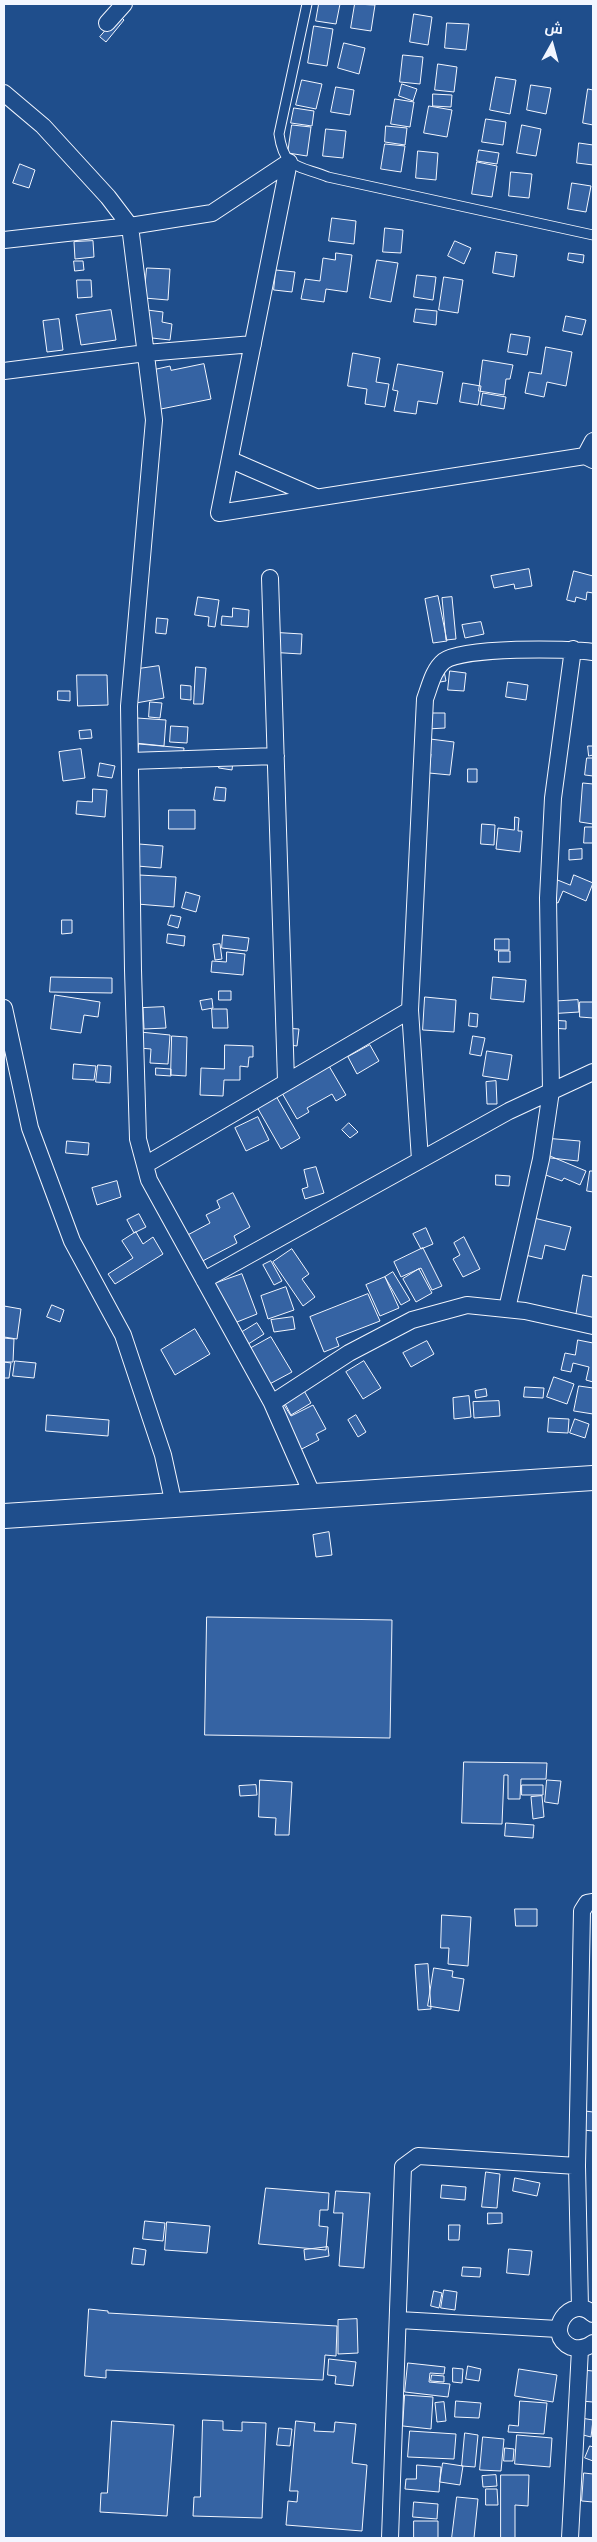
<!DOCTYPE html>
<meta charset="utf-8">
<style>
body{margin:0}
#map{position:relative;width:597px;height:2542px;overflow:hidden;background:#1f4e8c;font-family:Overpass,Cairo,sans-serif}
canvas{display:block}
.frame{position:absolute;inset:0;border:5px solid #f2f6ff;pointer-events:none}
.north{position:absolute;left:527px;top:20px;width:50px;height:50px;-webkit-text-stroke:4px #1f4e8c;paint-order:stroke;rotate:7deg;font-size:14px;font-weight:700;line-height:20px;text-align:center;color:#f2f6ff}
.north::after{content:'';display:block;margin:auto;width:18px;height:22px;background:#f2f6ff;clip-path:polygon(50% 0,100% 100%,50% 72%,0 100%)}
</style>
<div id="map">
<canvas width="597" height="2542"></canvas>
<div class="frame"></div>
<div class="north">ش</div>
</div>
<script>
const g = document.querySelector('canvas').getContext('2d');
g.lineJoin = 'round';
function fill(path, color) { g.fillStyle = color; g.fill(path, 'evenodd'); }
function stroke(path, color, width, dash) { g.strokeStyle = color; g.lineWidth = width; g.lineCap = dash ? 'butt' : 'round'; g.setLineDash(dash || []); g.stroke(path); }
const building = new Path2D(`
 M319,4H340L336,24L316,21Z
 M355,4L375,5L371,31L351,28Z
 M414,14L432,17L428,45L410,42Z
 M119,15L124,20L106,42L100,37Z
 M447,23L469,24L466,50L445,48Z
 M314,26L333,29L327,66L308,63Z
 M344,43L365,48L359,74L338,68Z
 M403,55L423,57L420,84L400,82Z
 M438,64L457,67L454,92L435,90Z
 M496,77L516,80L510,114L490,110Z
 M302,80L322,84L316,109L296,105Z
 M402,84L417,89L413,101L399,96Z
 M531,85L551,88L546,114L527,110Z
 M336,87L354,90L350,115L331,112Z
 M588,89L593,90V125L583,123Z
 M433,94L452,95L451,107L433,106Z
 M395,99L414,102L410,127L391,124Z
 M429,106L452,110L447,137L424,133Z
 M294,108L314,111L312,126L291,123Z
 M486,119L506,122L503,145L482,142Z
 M292,125L311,127L307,156L288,153Z
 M522,125L541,129L536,156L517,153Z
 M386,126L407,128L405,145L385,142Z
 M326,129L346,131L343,158L323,156Z
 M579,143L593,145V165L577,163Z
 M385,144L405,146L401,172L381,169Z
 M479,150L499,153L497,164L477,161Z
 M418,151L438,153L436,180L416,178Z
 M477,162L497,166L492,197L472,194Z
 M20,164L35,170L29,188L13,183Z
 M511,172L532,174L529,198L509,196Z
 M572,183L591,186L586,212L568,209Z
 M332,218L356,221L354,244L329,241Z
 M385,228L403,230L401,253L383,252Z
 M93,241L94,257L75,259L74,242Z
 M455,241L471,248L464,264L448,256Z
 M496,252L517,255L514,277L493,273Z
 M336,253L352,255L347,292L326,289L324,302L301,299L305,279L320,281L323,258L335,260Z
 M569,253L584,255L583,263L568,260Z
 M377,260L398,263L391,302L370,298Z
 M74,261H83L84,270L75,271Z
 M147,268L170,269L168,300L144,298Z
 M276,270L295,272L292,292L274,290Z
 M417,275L436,277L433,300L414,297Z
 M444,277L463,280L458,313L439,310Z
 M77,280H91L92,297L78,298Z
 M416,309L437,311L436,325L414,322Z
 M111,310L116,340L81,345L76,315Z
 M147,310L163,312L162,322L172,324L170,340L143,337Z
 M566,316L586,320L582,335L563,331Z
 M59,319L63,350L47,352L43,321Z
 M511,334L530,337L527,355L508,352Z
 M546,347L572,352L566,386L547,382L544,397L525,393L529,372L541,374Z
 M353,353L380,358L376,382L389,384L385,407L365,404L367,389L348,386Z
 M483,360L513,365L510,379H506L504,395L479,391Z
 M204,364L211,399L156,410L148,371L170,366L171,370Z
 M398,364L443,372L437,404L418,401L416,414L394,411L398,391L393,390Z
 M463,383L481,386L478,405L460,402Z
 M483,393L506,397L504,409L481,405Z
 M529,569L532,586L515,589L514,584L494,588L491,576Z
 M574,571L593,576V593L587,592L586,600L576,597L575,602L567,600Z
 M438,596L447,641L433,643L425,599Z
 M198,597L219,600L215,627L208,626L209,617L195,615Z
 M452,597L456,639L446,640L442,598Z
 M233,608L249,610L248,627L221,625L222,616L232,617Z
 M157,618L168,619L166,634L156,633Z
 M481,622L484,634L465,638L462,625Z
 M269,632L302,634L301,654L268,652Z
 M159,666L164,698L136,703L131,670Z
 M196,667L206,668L203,704H194Z
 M444,671L446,681L434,683Z
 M450,671L466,673L464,691L448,690Z
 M77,675H107L108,705L78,706Z
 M508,682L528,685L526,700L506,697Z
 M181,685L191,686V700L181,699Z
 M58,691H70V701L58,700Z
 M150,702L162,703L160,718L149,717Z
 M427,713H445V728L427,729Z
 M137,718L166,720L164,746L135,743Z
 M171,726L188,727L187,743L170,742Z
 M91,730L92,738L80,739L79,731Z
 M430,739L454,742L450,775L429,773L431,754H428Z
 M139,744L184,748L182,768L137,763Z
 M588,746H593V755L589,756Z
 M81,749L85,778L63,781L59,752Z
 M222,751L234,753L232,770L219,768Z
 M587,758H593V776L585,775Z
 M100,763L115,766L112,778L98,776Z
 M468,769H477V782H468Z
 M583,783L593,784V824L580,822Z
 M216,787L226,788L225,801L214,800Z
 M93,789L107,790L105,817L76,814L77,801L92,802Z
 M169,810H195V829H169Z
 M515,817L519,818L518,831H522L520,852L496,849L498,828L514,830Z
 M482,824L495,825L494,845L481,844Z
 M585,827H593V843H584Z
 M139,844L163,846L161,868L137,866Z
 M582,849V859L569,860V850Z
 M139,875L176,877L174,907L137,904Z
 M574,875L593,883L586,901L563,891L558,903L548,899L555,879L570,885Z
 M186,892L200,896L196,912L182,908Z
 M171,915L181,917L178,928L168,925Z
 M62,920H72V933L62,934Z
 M168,934L185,936L184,946L167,943Z
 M223,935L249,938L247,951L222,948Z
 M495,939H509V950H495Z
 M220,944L222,959L215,960L213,945Z
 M499,951H510V962H499Z
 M227,952L245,954L243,975L211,972L212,961L226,962Z
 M51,977L112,978V993L50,992Z
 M493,977L526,980L524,1002L491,999Z
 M219,991H231V1000H219Z
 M55,995L100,1002L98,1017L84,1015L81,1033L51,1029Z
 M425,997L456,1000L454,1032L423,1030Z
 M212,999L213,1008L202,1010L200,1001Z
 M578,1000L579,1012L547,1014L546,1002Z
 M580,1002H593V1018L580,1017Z
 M164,1007L166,1028L144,1029L143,1008Z
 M212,1009H227L228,1028H213Z
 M470,1013L478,1014L477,1027L469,1026Z
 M550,1020L566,1021V1029L550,1028Z
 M285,1028L299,1029L297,1046L283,1044Z
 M140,1032L170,1035L168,1064L150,1063L151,1049L139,1048Z
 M172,1036L187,1037L186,1076L171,1075Z
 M473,1036L485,1038L481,1056L470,1054Z
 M225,1045L253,1046V1057H249L248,1067L240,1066V1080H224L223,1096L200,1095L201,1068L224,1069Z
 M370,1045L379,1061L357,1074L348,1057Z
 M487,1051L512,1055L508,1080L483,1076Z
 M74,1064L96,1066L94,1080L73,1079Z
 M98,1065L111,1066L110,1083L96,1082Z
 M329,1066L346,1095L336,1101L332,1094L307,1108L309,1112L297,1119L282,1093Z
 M156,1068L171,1069V1076L156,1075Z
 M496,1081L497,1104H487L486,1082Z
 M276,1096L300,1138L281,1149L257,1107Z
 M258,1117L269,1140L246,1151L235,1128Z
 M349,1123L358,1132L350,1138L342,1130Z
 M544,1138L580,1141L578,1161L542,1157Z
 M67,1141L89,1143L88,1155L66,1153Z
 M550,1156L586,1171L580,1185L564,1178L562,1181L543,1174Z
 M316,1167L324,1193L305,1199L302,1189L308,1187L304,1170Z
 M590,1171H593V1192L587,1191Z
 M496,1175L510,1176L509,1186L496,1185Z
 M117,1181L121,1197L97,1205L92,1188Z
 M233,1193L250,1227L234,1236L237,1243L195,1265L182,1238L210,1223L206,1215L220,1208L217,1201Z
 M139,1214L146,1227L134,1233L127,1220Z
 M534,1218L571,1227L565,1250L545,1245L542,1259L525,1255Z
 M426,1228L433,1244L421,1249L413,1234Z
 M136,1232L143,1244L153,1237L163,1254L115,1284L108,1274L133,1258L122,1241Z
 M464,1237L480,1269L463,1277L453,1259L460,1255L454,1243Z
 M423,1248L442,1286L432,1290L421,1268L401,1277L394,1262Z
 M292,1249L309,1274L302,1279L315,1297L303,1306L273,1262Z
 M271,1261L282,1281L274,1285L263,1265Z
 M419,1269L432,1293L416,1302L403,1279Z
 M393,1272L410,1300L401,1305L385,1277Z
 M242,1274L257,1314L227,1326L211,1285Z
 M583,1275L593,1277V1319L576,1316Z
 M385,1277L399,1308L380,1316L366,1285Z
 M286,1287L294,1310L268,1319L261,1296Z
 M368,1294L380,1321L336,1338L339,1346L324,1352L310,1317Z
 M52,1305L64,1310L60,1322L47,1317Z
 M4,1306L21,1309L17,1339L4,1337Z
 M293,1317L295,1329L274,1332L271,1320Z
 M257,1323L264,1334L242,1348L234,1337Z
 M195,1329L210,1354L175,1375L161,1350Z
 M271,1337L292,1372L264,1387L244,1352Z
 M4,1338L14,1339L13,1362H4Z
 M578,1340L593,1343V1382L586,1380L589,1367L573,1363L571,1372L561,1370L565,1353L575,1355Z
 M427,1341L434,1354L411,1367L403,1353Z
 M15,1361L36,1363L34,1378L13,1376Z
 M364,1361L381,1388L363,1399L346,1372Z
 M4,1362L11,1363L9,1378H4Z
 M554,1377L574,1384L567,1404L547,1397Z
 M579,1386L593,1388V1414L574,1411Z
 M302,1387L311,1403L291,1415L282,1398Z
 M525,1387L544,1388L543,1398L524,1397Z
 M486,1389L487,1396L476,1398L475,1391Z
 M469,1396L471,1417L454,1419L453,1398Z
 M499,1401L500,1416L474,1418L473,1402Z
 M284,1405L291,1416L313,1405L326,1429L316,1434L319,1440L296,1452L274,1410Z
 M47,1415L109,1420L108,1436L46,1431Z
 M356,1415L366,1432L358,1437L348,1420Z
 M549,1418L569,1419L568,1433L548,1432Z
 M575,1419L589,1424L585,1438L570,1433Z
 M329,1532L332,1555L316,1557L313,1535Z
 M207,1617L392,1620L390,1738L205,1735Z
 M464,1762L547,1763L546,1779H521L520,1799H508V1775H504L502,1824L462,1823Z
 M260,1780L292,1782L289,1835H275L276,1818L259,1817Z
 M547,1780L561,1781L558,1804L545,1802Z
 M256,1785L257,1795L240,1796L239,1786Z
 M522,1785H543V1795H522Z
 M542,1796L544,1817L533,1819L531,1797Z
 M506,1823L534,1825L533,1838L505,1836Z
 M515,1909H537V1926H516Z
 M442,1915L471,1917L468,1966L448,1964L449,1948H441Z
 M428,1964L431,2009L418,2010L415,1965Z
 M434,1968L453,1971L452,1977L464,1979L459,2011L428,2006Z
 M585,2111L593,2112V2131L583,2130Z
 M486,2172L500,2174L497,2208L482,2207Z
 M515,2178L540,2183L537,2196L513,2191Z
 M442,2185L466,2187L465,2200L441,2198Z
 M266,2188L329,2193L328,2210H320L319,2226L328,2227L326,2250L259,2244Z
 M336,2191L370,2193L364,2268L339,2266L343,2213H334Z
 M488,2213H502V2223L488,2224Z
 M145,2221L165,2223L163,2241L143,2239Z
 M167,2222L210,2226L207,2253L165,2250Z
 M449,2225H460L459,2240H449Z
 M328,2247L329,2256L305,2260L304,2250Z
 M134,2248L146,2250L144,2265L132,2264Z
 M509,2249L532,2251L529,2275L507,2273Z
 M463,2267L481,2268L480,2277L462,2276Z
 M444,2290L457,2292L455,2310L441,2308Z
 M434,2291L442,2293L439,2308L431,2306Z
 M89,2309L108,2311V2313L337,2326L336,2356L325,2355L323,2380L106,2370V2378L85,2376Z
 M357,2319L358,2353L338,2354V2320Z
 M329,2359L356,2362L353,2386L335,2384L336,2376L328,2375Z
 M408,2363L445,2367L444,2374L430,2373L429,2382L450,2384L448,2397L405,2392Z
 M468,2366L481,2369L479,2381L466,2379Z
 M453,2368L463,2369L462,2383L453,2382Z
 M519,2369L557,2375L553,2402L515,2396Z
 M583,2370L593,2371V2402L581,2401Z
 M432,2375L444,2376V2382L431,2381Z
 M405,2395L433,2397L431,2429L403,2426Z
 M456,2401L481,2403L479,2418L455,2417Z
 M520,2401L547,2403L544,2434L508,2432L509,2425L518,2426Z
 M444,2402L446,2421L437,2422L435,2403Z
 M581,2418L593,2420L591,2437L579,2434Z
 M203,2420L223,2421V2430L242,2431V2422L266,2423L262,2518L193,2516L194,2497H200Z
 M112,2421L174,2425L167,2516L100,2512L101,2493H107Z
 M296,2421L315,2423L314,2431L334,2432L335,2422L356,2424L352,2463L367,2465L362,2531L286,2525L288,2501L297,2502L298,2491H290Z
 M279,2428L292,2429L290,2446L277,2445Z
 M410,2431L456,2434L454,2459L408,2457Z
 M465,2433L478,2435L475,2467L462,2466Z
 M517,2435L552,2438L550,2467L515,2464Z
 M483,2437L504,2439L501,2471L480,2470Z
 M590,2446L593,2447V2461L585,2458Z
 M505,2448L514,2449L513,2461H504Z
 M443,2463L463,2466L460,2485L440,2482Z
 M417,2465L441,2467L439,2492L405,2489L406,2479H416Z
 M584,2473L593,2474V2502L582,2501Z
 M496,2475L497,2486L483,2487L482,2476Z
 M501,2475H529L528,2506L515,2505V2538H501Z
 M486,2489H497L498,2505H486Z
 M457,2497L478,2499L474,2538H452Z
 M414,2502L438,2504L437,2519L413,2517Z
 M414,2521H438V2538H414Z`);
const service = new Path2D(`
 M307,4L279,134C284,169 297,165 328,177L593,235`);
const minor = new Path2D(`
 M107,23L124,4
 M4,93L43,126L108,197L130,226L154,420L129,706L133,970L138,1139L149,1180L272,1403L313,1496
 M289,162L219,513L585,456L593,460
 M4,240L130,226L212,213L289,162
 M4,371L146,353L253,344
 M585,456L593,441
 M231,460L316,497
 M270,578L286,1081
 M130,761L276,756
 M4,1008L30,1128L72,1241L123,1335L163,1455L174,1505
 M420,1160L410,1010L425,699C430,686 433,670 444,661C463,647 568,648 593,652
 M145,1165L410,1010
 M204,1280L509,1111L593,1072
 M507,1309L541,1159L551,1091L548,898L553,798L573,649
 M272,1403L349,1353L412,1320L467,1305L525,1311L593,1326
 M580,2308L577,2166L582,1911L587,1903L593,1902
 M593,2314C570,2293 543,2334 571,2347C580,2350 587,2348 593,2343
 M399,2320L558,2329
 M390,2538L403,2167L418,2156L577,2166
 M570,2538L580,2349`);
const secondary = new Path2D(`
 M4,1516L593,1478`);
fill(building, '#3563a3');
stroke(building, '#f2f6ff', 1);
stroke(service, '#f2f6ff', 11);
stroke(minor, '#f2f6ff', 18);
stroke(secondary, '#f2f6ff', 26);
stroke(service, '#1f4e8c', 9);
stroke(minor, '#1f4e8c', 16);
stroke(secondary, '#1f4e8c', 24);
</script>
